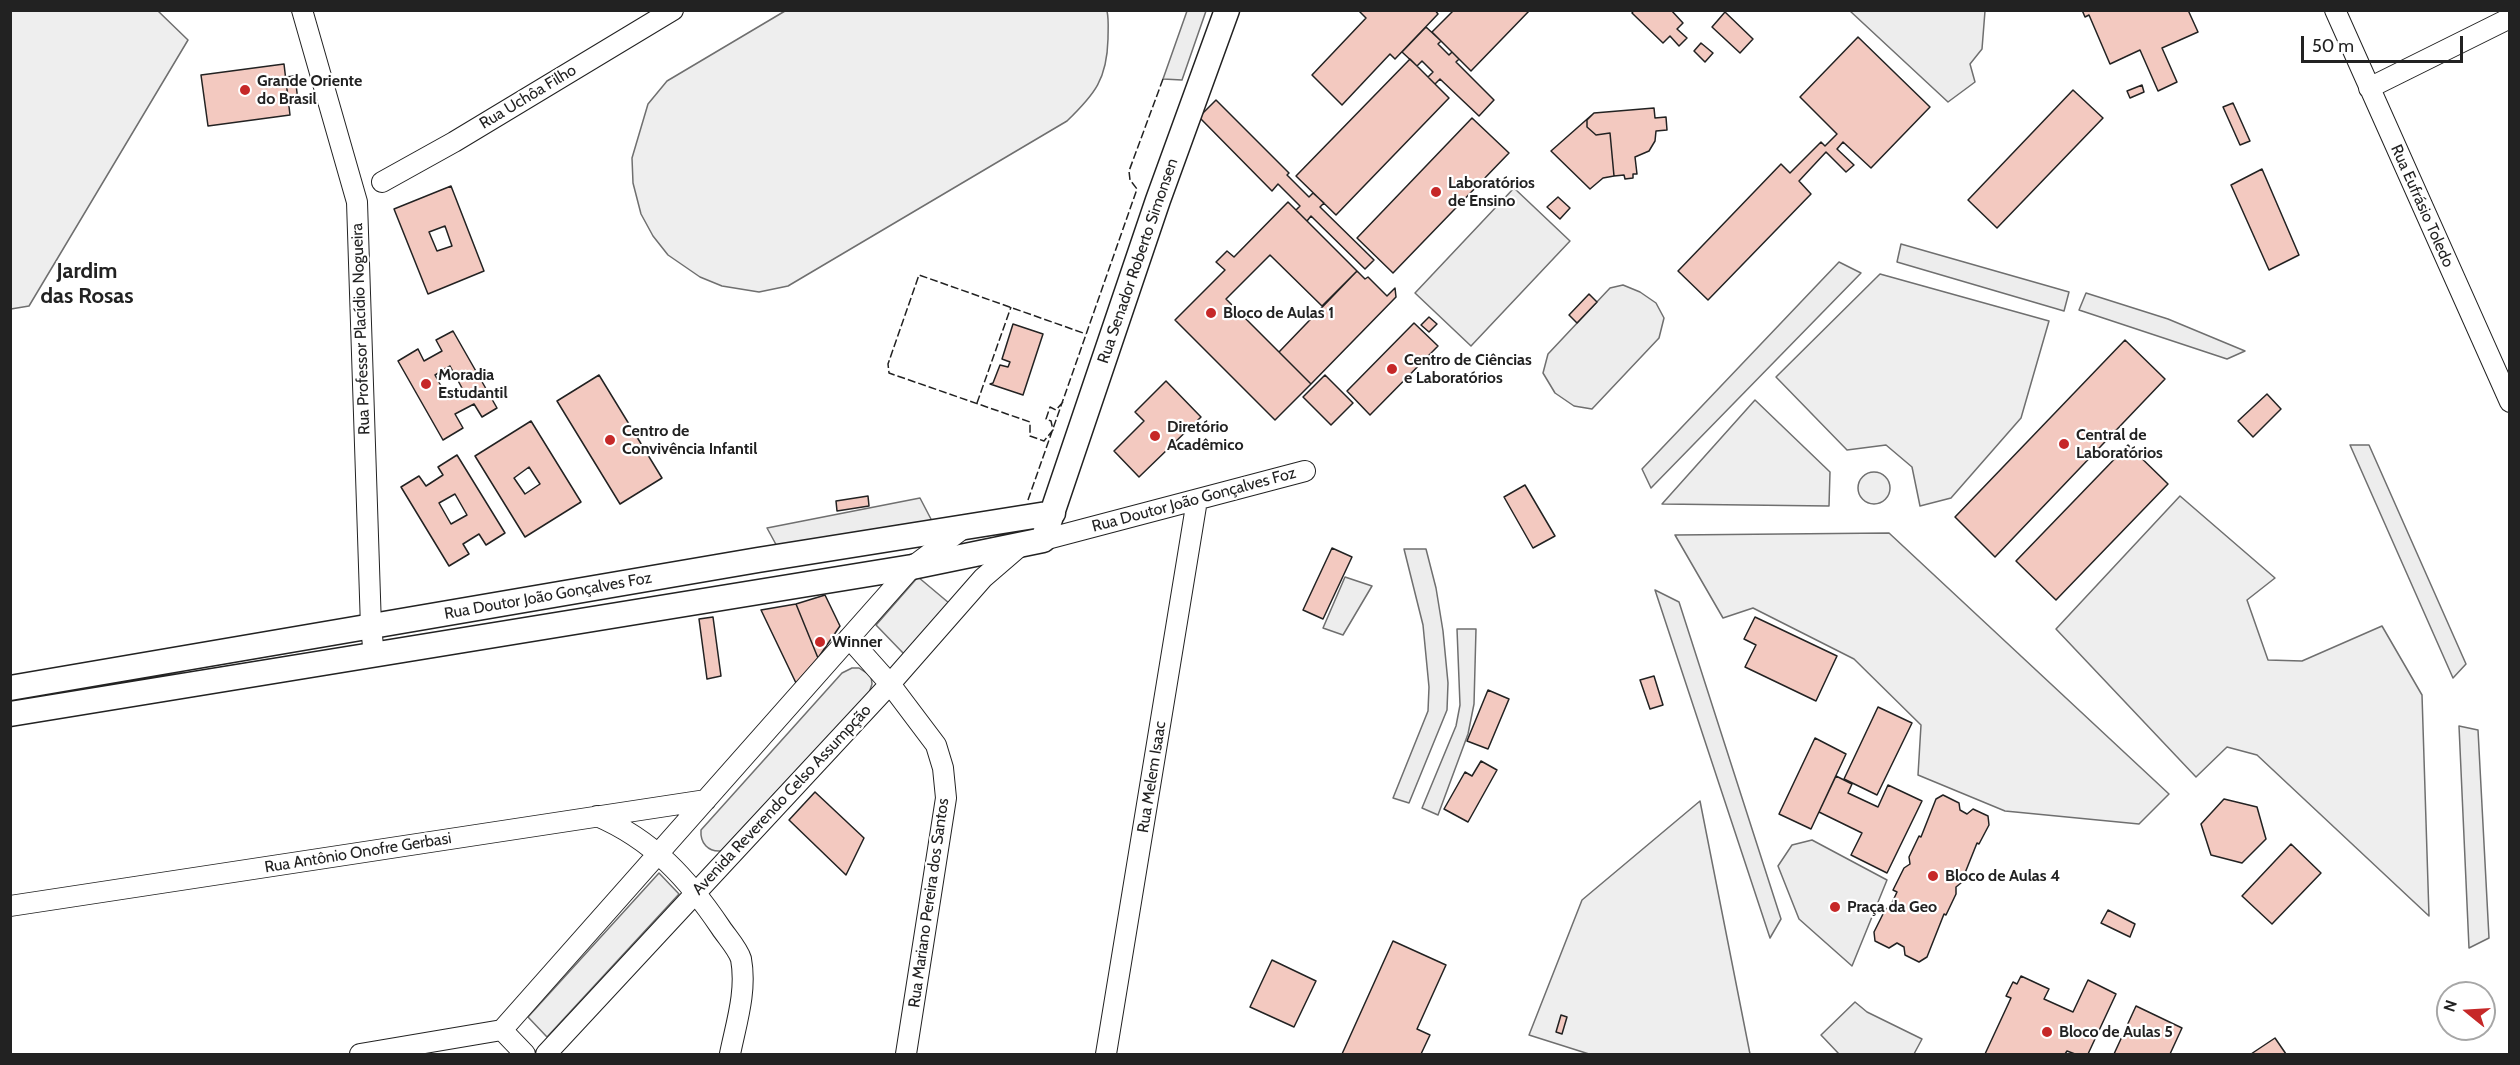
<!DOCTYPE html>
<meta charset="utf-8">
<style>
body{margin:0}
#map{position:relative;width:2520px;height:1065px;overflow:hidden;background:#fff;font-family:Cabin,sans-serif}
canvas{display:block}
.frame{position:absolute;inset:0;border:12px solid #222;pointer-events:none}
.north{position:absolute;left:2436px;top:981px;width:60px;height:60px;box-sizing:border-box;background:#fff;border:2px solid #a7a7a7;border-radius:50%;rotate:288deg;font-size:16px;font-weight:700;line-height:24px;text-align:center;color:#222}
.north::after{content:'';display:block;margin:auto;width:21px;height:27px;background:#c62828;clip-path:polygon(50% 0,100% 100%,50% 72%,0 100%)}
.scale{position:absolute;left:2301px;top:36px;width:162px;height:27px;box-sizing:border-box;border:3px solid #222;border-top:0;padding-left:8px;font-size:18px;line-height:21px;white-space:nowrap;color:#222;-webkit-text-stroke:4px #fff;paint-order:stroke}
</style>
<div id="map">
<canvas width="2520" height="1065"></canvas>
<div class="frame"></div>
<div class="north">N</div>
<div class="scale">50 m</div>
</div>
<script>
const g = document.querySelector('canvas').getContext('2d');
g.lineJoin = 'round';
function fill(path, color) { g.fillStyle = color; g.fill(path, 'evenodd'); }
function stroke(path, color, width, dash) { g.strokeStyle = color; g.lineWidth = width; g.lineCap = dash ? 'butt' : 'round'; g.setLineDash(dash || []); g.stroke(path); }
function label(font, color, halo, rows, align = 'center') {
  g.font = font + ' Cabin,sans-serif'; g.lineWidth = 4.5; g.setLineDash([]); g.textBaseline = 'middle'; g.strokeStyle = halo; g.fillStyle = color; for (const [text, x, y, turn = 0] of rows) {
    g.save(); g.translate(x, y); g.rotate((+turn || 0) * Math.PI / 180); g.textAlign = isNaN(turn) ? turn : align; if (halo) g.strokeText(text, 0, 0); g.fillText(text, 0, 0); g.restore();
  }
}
const green = new Path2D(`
 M11,10L158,11L188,40L29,306L11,309Z
 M1107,11C1109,20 1108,29 1108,39C1107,79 1095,94 1067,121L788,286L759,292L722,286L700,277L668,255L653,236L641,214L633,183L632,158L648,104L667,81L785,11Z
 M1880,274L2049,321L2021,418L1951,498L1920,506L1912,467L1886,445L1847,450L1776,377Z
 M1755,400L1830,472L1829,506L1662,504Z
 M1858 488a16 16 0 1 1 32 0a16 16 0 1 1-32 0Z
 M2180,496L2275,578L2247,600L2268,660L2302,661L2382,626L2422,695L2429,916L2257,755L2227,747L2196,777L2056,629Z
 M1889,533L2169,794L2139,824L2005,811L1918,775L1921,725L1854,659L1753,608L1723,618L1675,535Z
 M918,577L949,603L904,654L876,625Z
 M852,668H859L871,676L872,684L869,693L721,851C708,852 700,843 701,830L842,673Z
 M1700,801L1750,1054H1589L1529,1035L1582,900Z
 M659,873L679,894L547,1037L528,1017Z`);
const parking = new Path2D(`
 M1187,11H1206L1182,80L1163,79Z
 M1850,11H1985L1982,49L1970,64L1975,82L1948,102Z
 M1514,188L1570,241L1471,346L1415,293Z
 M1901,244L2069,292L2064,311L1897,262Z
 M1839,262L1861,273L1651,488L1642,469Z
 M1623,285L1640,292L1656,303L1664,318L1659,338L1592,409L1574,406L1555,393L1543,373L1548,354L1610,288Z
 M2086,293L2168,319L2245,351L2227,359L2079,310Z
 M2350,445H2369L2466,664L2453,678Z
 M920,498L932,521L779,550L767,528Z
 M1404,549H1426L1436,588L1443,631L1448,683L1447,710L1409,803L1393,798L1428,711L1429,687L1423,625Z
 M1345,577L1372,586L1343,635L1323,628Z
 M1655,590L1679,602L1781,919L1770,938Z
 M1457,629H1476L1474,704L1468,734L1438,815L1422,808L1456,726L1460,705Z
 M2459,726L2478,730L2489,938L2469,948Z
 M1812,840L1887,880L1852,966L1799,919L1778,866L1792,845Z
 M1855,1002L1867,1012L1922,1039L1914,1054H1839L1821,1035Z`);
const building = new Path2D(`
 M1358,10H1435L1438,14L1395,59L1390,54L1342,105L1312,75L1366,18Z
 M1454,10H1530L1471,71L1432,32Z
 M1634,10H1671L1683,23L1677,29L1687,38L1679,46L1670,36L1663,43L1632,13Z
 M2082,10H2188L2198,32L2162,48L2177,82L2158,91L2140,50L2110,64L2089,15L2085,17Z
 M1725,12L1753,39L1740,53L1712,27Z
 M1426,27L1441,41L1438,44L1449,55L1452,52L1459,59L1456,62L1494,100L1479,116L1440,79L1435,84L1428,77L1433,72L1422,61L1417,66L1402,52Z
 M1858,37L1930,107L1871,168L1843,142L1837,149L1854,165L1846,172L1826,152L1799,181L1811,194L1708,300L1678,271L1781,164L1790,173L1821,142L1825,146L1837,134L1800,97Z
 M1701,43L1713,53L1705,62L1694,51Z
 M1410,59L1449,98L1336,215L1296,176Z
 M284,64L290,115L208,126L201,75Z
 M295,76L298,101L289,102L285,77Z
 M2142,85L2144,92L2130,98L2127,91Z
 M2073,90L2103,118L1997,228L1968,200Z
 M1216,100L1289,173L1287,175L1309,197L1313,193L1324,203L1320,207L1374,260L1365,269L1311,216L1307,221L1296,210L1300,206L1278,184L1272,191L1199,117Z
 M2233,103L2250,141L2240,145L2223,107Z
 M1654,108L1655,118L1666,117L1667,130L1656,131L1655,141L1649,151L1635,157L1637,174H1633V178L1625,179L1624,175L1614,176L1610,133L1596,135L1587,127V120L1594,113Z
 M1594,113L1587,120V127L1596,135L1610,133L1614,176L1603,178L1590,189L1551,151Z
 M1472,118L1509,153L1393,273L1357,238Z
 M2262,169L2299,255L2269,270L2231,185Z
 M451,186L484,271L428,294L394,209ZM445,226L452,246L437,251L429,232Z
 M1558,197L1570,208L1560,219L1547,207Z
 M1288,202L1357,271L1322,306L1270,255L1226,299L1311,384L1275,420L1175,320L1225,270L1216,262L1227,251L1234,257Z
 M1357,271L1365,279L1368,277L1387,296L1395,288L1396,297L1311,384L1279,352Z
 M1589,294L1597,302L1577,323L1569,315Z
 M1429,317L1437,324L1429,332L1421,325Z
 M1414,323L1438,346L1370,415L1347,391Z
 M1013,324L1043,334L1023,395L990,384L993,383L1000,365L1008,367L1010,362L1002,359Z
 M453,331L497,408L482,417L474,404L455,414L463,428L443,440L398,361L418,349L424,361L442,351L436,340ZM450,366L462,388L447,397L435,375Z
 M2125,340L2165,379L1995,557L1955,517Z
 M599,375L662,478L620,504L557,401Z
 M1325,375L1353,403L1331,425L1303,397Z
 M1166,381L1201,417L1139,477L1114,451L1144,421L1135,412Z
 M2267,394L2281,409L2253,437L2238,421Z
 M531,421L581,502L525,537L475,456ZM529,467L540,484L525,494L514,478Z
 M2128,445L2168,484L2056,600L2016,561Z
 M457,455L505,533L486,545L479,534L463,544L469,554L449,566L401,487L419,476L426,486L443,475L438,467ZM455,494L467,515L451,524L439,503Z
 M1525,485L1555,536L1533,548L1504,497Z
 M868,496L869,506L837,511L836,501Z
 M1332,548L1352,557L1323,619L1303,610Z
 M825,595L840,626L818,658L796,604Z
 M796,604L818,658L796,683L761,610Z
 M713,617L721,676L707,679L699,619Z
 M1755,617L1837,656L1816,701L1745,667L1756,645L1744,639Z
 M1654,676L1663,705L1650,709L1640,680Z
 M1488,690L1509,699L1488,749L1467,741Z
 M1878,707L1912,723L1877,795L1844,779Z
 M1815,738L1846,754L1811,829L1779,814Z
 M1481,761L1497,770L1468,822L1444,809L1465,772L1472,776Z
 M1836,776L1852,784L1848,793L1878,807L1888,785L1922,801L1887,873L1851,855L1862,833L1819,812Z
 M815,792L864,838L846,875L789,820Z
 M1943,795L1959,803L1960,810L1967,814L1973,809L1988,816L1989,825L1979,844L1977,843L1961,883L1956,887V894L1946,915L1944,914L1927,957L1919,962L1905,955L1904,947L1897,943L1889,948L1875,941L1874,932L1885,910L1891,905L1897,892L1893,890L1904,868L1910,864L1909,857L1919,836L1921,837L1936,799Z
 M2224,799L2257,807L2266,839L2242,863L2211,855L2201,824Z
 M2291,844L2321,873L2272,924L2242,896Z
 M2108,910L2135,924L2130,937L2101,923Z
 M1393,941L1446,965L1417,1029L1430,1035L1421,1054H1342Z
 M1272,960L1316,981L1294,1027L1250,1007Z
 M2021,976L2049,989L2044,999L2073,1012L2088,980L2116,994L2088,1054H2075L2067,1051L2065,1054H1985L2011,998L2006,996L2013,982L2017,984Z
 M2136,1006L2182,1028L2170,1054H2114Z
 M1561,1015L1567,1017L1562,1034L1556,1032Z
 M2275,1038L2286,1054H2251Z`);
const minor = new Path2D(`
 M302,10L357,202L371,627L374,655
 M2335,10L2510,402
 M2369,88L2510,18
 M382,182L454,142L673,10
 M1043,540L1305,471
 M849,638L890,684L936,745L943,768L946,798L906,1054
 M597,816C653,840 688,879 721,928C727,937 738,949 741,959C747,991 736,1024 730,1054
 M10,906L706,800
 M502,1030L912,567L965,527
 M502,1030L525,1054
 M360,1054L502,1030
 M546,1054L890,684L983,578L1019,547
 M1106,1054L1197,500`);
const tertiary = new Path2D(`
 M10,688L758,560L1053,513
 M10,714L912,567L1043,540L1158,200L1227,10`);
const fence = new Path2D(`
 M1063,402L1056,410L1050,407L1046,419L1051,421L1053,430L1044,441L1030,436V422L889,373L888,364L919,275L1086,334
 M977,403L1011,307
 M1028,500L1137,189L1130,180L1129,171L1163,79`);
const markers = [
 [245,90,6,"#c62828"],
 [1436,192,6,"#c62828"],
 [1211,313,6,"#c62828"],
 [1392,369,6,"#c62828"],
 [426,384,6,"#c62828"],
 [1155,436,6,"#c62828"],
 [610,440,6,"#c62828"],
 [2064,444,6,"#c62828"],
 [820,642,6,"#c62828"],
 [1933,876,6,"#c62828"],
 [1835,907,6,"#c62828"],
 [2047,1032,6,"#c62828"]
];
const poiNames = [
 ["Grande Oriente",257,81],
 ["do Brasil",257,99],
 ["Laboratórios",1448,183],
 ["de Ensino",1448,201],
 ["Bloco de Aulas 1",1223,313],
 ["Centro de Ciências",1404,360],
 ["e Laboratórios",1404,378],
 ["Moradia",438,375],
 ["Estudantil",438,393],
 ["Diretório",1167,427],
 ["Acadêmico",1167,445],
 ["Centro de",622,431],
 ["Convivência Infantil",622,449],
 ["Central de",2076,435],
 ["Laboratórios",2076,453],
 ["Winner",832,642],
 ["Bloco de Aulas 4",1945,876],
 ["Praça da Geo",1847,907],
 ["Bloco de Aulas 5",2059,1032]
];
const streetNames = [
 ["Rua Uchôa Filho",528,97,-31],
 ["Rua Eufrásio Toledo",2422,206,66],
 ["Rua Senador Roberto Simonsen",1138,261,-71],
 ["Rua Professor Placídio Nogueira",361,329,-92],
 ["Rua Doutor João Gonçalves Foz",1194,500,-15],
 ["Rua Doutor João Gonçalves Foz",548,596,-10],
 ["Rua Melem Isaac",1152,777,-81],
 ["Avenida Reverendo Celso Assumpção",782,800,-47],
 ["Rua Antônio Onofre Gerbasi",358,853,-9],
 ["Rua Mariano Pereira dos Santos",929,903,-82]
];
const districtNames = [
 ["Jardim",87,272],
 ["das Rosas",87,297]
];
fill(green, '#eee');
stroke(green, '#6f6f6f', 1.5);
fill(parking, '#ededed');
stroke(parking, '#6f6f6f', 1.5);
fill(building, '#f3c9c0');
stroke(building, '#222', 1.5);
stroke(minor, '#222', 22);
stroke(tertiary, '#222', 27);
stroke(minor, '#fff', 20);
stroke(tertiary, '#fff', 24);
stroke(fence, '#222', 1.5, [8, 3]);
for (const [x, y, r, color] of markers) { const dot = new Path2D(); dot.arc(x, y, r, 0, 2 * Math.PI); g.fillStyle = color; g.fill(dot); stroke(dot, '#fff', 2); }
label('bold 16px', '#222', '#fff', poiNames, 'left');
label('16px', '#222', '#fff', streetNames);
label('bold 22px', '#222', '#fff', districtNames);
</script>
